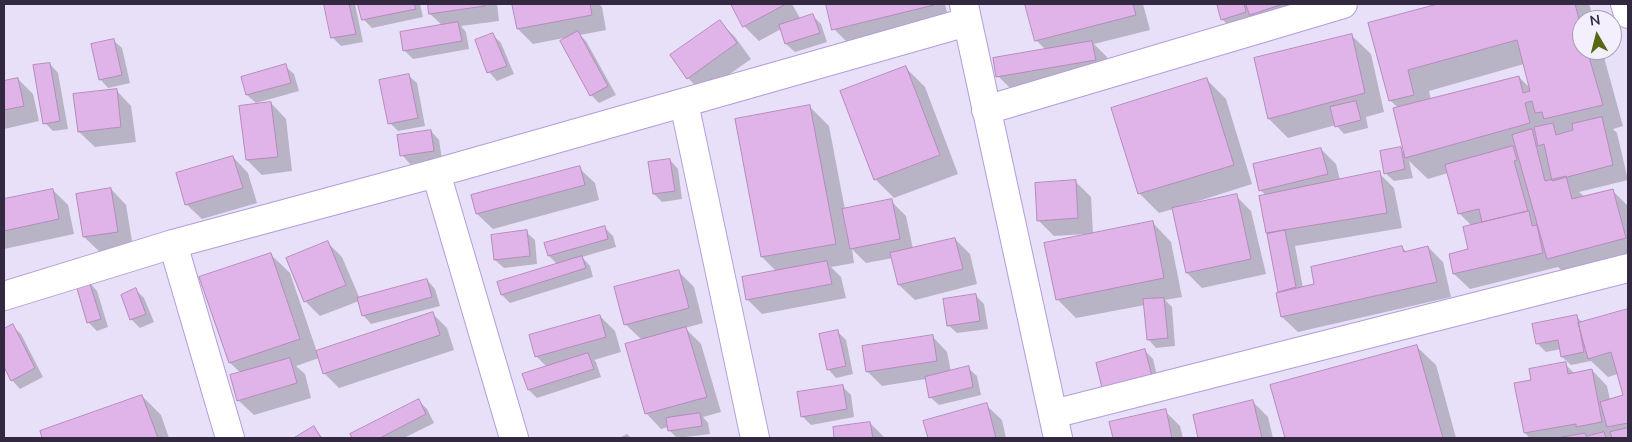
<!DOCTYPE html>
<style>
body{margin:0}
#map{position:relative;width:1632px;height:442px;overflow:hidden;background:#e8e0f8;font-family:"Nunito Sans",sans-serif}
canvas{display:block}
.frame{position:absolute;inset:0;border:5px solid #322940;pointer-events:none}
.north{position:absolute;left:1572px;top:10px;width:50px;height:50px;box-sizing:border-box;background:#f3effc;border:1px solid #a6a0b1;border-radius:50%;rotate:352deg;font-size:14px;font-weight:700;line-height:20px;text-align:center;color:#322940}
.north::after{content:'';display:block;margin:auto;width:18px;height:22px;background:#566813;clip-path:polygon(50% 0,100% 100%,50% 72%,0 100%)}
</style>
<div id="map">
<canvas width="1632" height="442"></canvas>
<div class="frame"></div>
<div class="north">N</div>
</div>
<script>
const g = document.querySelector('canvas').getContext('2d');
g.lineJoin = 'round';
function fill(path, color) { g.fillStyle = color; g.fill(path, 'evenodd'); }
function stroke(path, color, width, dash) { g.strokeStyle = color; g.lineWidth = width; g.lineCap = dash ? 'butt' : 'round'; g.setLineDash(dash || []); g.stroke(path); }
const shadow = new Path2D(`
 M325,4H355L363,42L341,46L333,38Z
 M360,4H420L423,17L372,28L364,20Z
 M429,4H497L499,21L461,26L466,32L469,49L413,59L404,50L443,26L430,14Z
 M525,4H599L602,7L606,30L580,35L586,41L616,95L599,103L591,95L569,37L533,44L518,29L513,6Z
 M732,4H792L801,20L813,16L821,24L827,42L795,52L786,44L781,29L759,41L744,26Z
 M827,4H945L949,20L849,44L834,29Z
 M1026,4H1143L1150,30L1094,44L1107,57L1110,74L1013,91L998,76L1046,50L1036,40Z
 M1224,4H1245L1249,8L1247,4H1326L1260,23L1253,16L1254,21L1230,27L1222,19L1218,6Z
 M1443,4H1589L1594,20H1582V50H1602L1623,126L1613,129L1617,133L1628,180L1579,192L1585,197L1613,191L1628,206V262L1568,277L1558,267L1470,289L1454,274L1450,255L1469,250L1472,226L1459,213L1448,173L1428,179L1409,161L1413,178L1394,181L1385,173L1400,148L1405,154L1398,108L1390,100L1370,24ZM1524,64L1531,89L1519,77L1431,100L1429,91Z
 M720,22L735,37L751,59L703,93L688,78Z
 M493,35L501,43L514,74L497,81L489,72Z
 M1351,35L1371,54L1384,112L1366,117L1368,128L1344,134L1336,125L1288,138L1269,119Z
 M113,40L122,48L130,83L108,88L100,79Z
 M50,64L58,73L68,129L53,131L45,123Z
 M285,66L294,74L299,91L256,103L247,95Z
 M906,68L925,87L958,174L894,198L875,179Z
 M408,75L417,83L425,126L398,131L390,123Z
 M18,79L33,94L39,121L4,129V82Z
 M1207,80L1226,99L1252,184L1186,205V207L1236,196L1251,211L1266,274L1202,288L1187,273L1173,209L1159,213L1140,194L1113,109Z
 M116,90L131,106L136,142L95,147L79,132L75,95Z
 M271,103L286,119L292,171L262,175L247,160Z
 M810,107L829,126L845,210L891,201L906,216L913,249L955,239L970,254L977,284L915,300L899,285L893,258L866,263L852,249L854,263L831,267L841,277L846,298L762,314L747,299L777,272L762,257L737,120Z
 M431,131L439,140L442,159L410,164L402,155Z
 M1321,149L1336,164L1340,180L1379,173L1394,188L1402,228L1295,246L1303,288L1316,285L1402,248L1407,252L1428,247L1443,262L1451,297L1298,332L1282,317V293L1279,291L1267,232L1266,195L1260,190Z
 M233,157L248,173L257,203L202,219L186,204Z
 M670,160L678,169L682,199L662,202L654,194Z
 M579,168L595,183L599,200L493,229L477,214L473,196Z
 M1076,182L1091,197L1093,234L1152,222L1171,242L1182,297L1165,300L1172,307L1175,346L1156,348L1148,339L1145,305L1076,318L1057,299L1087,234L1054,236L1039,221Z
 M111,189L126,205L133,247L100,252L84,237Z
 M53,190L68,205L74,234L4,249V200Z
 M604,227L613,236L616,247L582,257L590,266L593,277L510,303L502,295L558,265L549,256Z
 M526,232L535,240L537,264L504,268L495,260Z
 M327,242L342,257L360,299L427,280L435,289L440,306L371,324L363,315L359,301L320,316L305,301Z
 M270,254L290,273L317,352L432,313L447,328L454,350L339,388L324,373L319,358L296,366L305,374L311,398L254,415L238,400L241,373L230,363Z
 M679,272L694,287L703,323L685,328L701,344L721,412L703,417L708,423L710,434L677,438L669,430L668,427L661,429L646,413L642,340L625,324Z
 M89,282L97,291L108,327L97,331L88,322Z
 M136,290L144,298L154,322L140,328L131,319Z
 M976,296L984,304L988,329L957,333L948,325Z
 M1628,310V438H1530L1525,433L1533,381L1565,364L1575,374L1592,370L1607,386L1610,400L1624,396L1618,374L1608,377L1591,361L1571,365L1562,357L1561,349L1546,352L1537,343L1576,316L1583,323Z
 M600,316L615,331L621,352L594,360L596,362L601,377L537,398L529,390L547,367L536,356Z
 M12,326L21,334L43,377L20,389L12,380L4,365V330Z
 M838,332L846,340L853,374L836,378L828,369Z
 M932,336L947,352L951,372L968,368L977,376L981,395L939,405L930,397L926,379L882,386L867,371Z
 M1416,346L1436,365L1456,438H1286L1272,385Z
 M1145,351L1153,359L1159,384L1112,396Z
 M842,386L851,395L854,417L811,425L802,416Z
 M142,396L161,415L169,438H44L41,432Z
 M418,400L427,409L434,423L404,438H354L351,434Z
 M1252,401L1268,417L1273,438H1200L1194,416Z
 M986,405L1002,420L1006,438H930L925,422Z
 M1165,411L1180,426L1183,438H1114L1110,423Z
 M870,423L885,438H836L834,428Z
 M314,428L323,438H296Z
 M627,434L631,438H619Z`);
const building = new Path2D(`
 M324,4H349L356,34L331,38Z
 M358,4H414L416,9L362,20Z
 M428,4H484L485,6L429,14Z
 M518,4H590L592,15L517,29L512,5Z
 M731,4H786L743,27Z
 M826,4H934V5L832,30Z
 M1025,4H1133L1136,15L1035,41Z
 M1220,4H1244L1246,12L1221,20L1217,5Z
 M1246,4H1283L1250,15Z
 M1438,4H1575L1582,30V50H1587L1603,105L1544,119L1542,112L1535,113L1532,101L1525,103L1530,123L1405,158L1393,108L1519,76L1523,93L1530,91L1517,40L1408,70L1414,95L1389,101L1368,23Z
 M813,14L820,33L785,44L779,25Z
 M720,20L737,43L687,79L670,55Z
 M458,22L462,41L403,51L400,32Z
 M578,31L608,86L590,96L560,41Z
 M493,33L507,66L487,73L475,40Z
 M1352,34L1365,93L1268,119L1254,58Z
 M114,39L122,75L99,80L91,44Z
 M1092,41L1096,60L996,77L993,58Z
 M50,63L60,121L43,124L33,65Z
 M286,64L291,83L246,95L241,77Z
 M906,66L940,155L874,180L840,91Z
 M409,74L418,118L388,124L379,80Z
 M18,78L24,106L4,110V81Z
 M1207,78L1234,165L1138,194L1111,108Z
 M117,89L121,127L78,132L73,94Z
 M1356,101L1361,120L1335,127L1330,107Z
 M271,102L278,157L246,160L239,106Z
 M810,105L836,244L761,257L735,119Z
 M1602,117L1613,165L1552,181L1544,144L1538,146L1534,127L1553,123L1556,135L1573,130L1572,124Z
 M1532,129L1545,181L1566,176L1572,199L1613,189L1626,238L1547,259L1512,135Z
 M431,130L434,151L400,156L397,135Z
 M1513,146L1517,160L1514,161L1528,211L1482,222L1479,209L1458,214L1445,165Z
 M1401,147L1405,169L1384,174L1380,151Z
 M1321,148L1328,174L1259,191L1253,164Z
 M233,156L243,188L185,205L176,173Z
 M670,159L675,191L653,194L648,162Z
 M580,166L585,185L476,214L471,195Z
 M1380,171L1387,213L1266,233L1259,196Z
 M1076,180L1078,218L1037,221L1035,183Z
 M111,188L118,232L83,237L76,194Z
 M53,189L59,219L4,231V199Z
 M1237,194L1251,259L1186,273L1172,208Z
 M892,199L900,239L850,249L842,209Z
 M1529,211L1532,226L1537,225L1543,253L1453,274L1449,254L1468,249L1463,227Z
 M1153,221L1164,278L1056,300L1044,243Z
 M605,226L608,239L548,256L544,243Z
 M527,230L530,256L494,260L491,235Z
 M1285,230L1296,287L1278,292L1267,234Z
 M955,238L963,269L898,285L890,253Z
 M328,241L346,285L304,302L286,258Z
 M1402,246L1404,252L1428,246L1437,282L1281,317L1276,293L1314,284L1311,267Z
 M271,253L300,339L229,363L199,277Z
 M582,256L586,268L501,295L497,282Z
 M827,261L832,284L746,300L742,277Z
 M679,270L689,308L624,325L614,287Z
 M427,279L432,297L362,316L357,298Z
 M89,281L101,319L87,323L76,285Z
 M136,288L146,314L130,320L121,295Z
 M976,294L980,321L947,326L943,299Z
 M1164,298L1168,338L1147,340L1143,299Z
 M1628,309V423L1607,427L1600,402L1623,395L1611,352L1588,359L1578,323Z
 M433,312L440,335L323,374L316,351Z
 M600,315L606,337L535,357L529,335Z
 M1577,315L1584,352L1561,357L1558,340L1536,344L1532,324Z
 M13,324L35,368L11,381L4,367V329Z
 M686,327L707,397L645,414L625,344Z
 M838,330L846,366L827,370L819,334Z
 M933,335L937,361L866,372L862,346Z
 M1417,345L1443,438H1285L1270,385Z
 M1145,349L1152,376L1102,388L1096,363Z
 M588,353L594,369L528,390L522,374Z
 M290,358L297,383L237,401L230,375Z
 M1566,362L1568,374L1592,369L1602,422L1576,427V424L1524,433L1514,383L1531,380L1529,369Z
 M969,366L973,387L929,398L925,377Z
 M843,385L847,409L801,417L797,392Z
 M142,395L158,438H42L40,431Z
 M419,399L426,414L380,438H352L350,434Z
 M1253,400L1262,438H1198L1193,415Z
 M987,403L996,438H928L923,421Z
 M1166,409L1172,438H1113L1109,422Z
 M700,413L702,426L668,431L666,418Z
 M870,422L873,438H834L833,427Z
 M314,426L321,438H294Z
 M1628,428V438H1612L1610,432Z
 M1604,432L1606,438H1556L1585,433L1586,436Z`);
const minor = new Path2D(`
 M1625,4L1628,14
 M964,5L1058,438
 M684,103L755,438
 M986,110L1343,4
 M436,173L514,438
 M173,244L230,438
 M4,296L173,244L436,173L967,22
 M1053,414L1628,268`);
fill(shadow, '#0003');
fill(building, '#e0b4e8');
stroke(building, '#b58abc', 1);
stroke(minor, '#b39dd8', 30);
stroke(minor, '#fff', 28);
</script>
